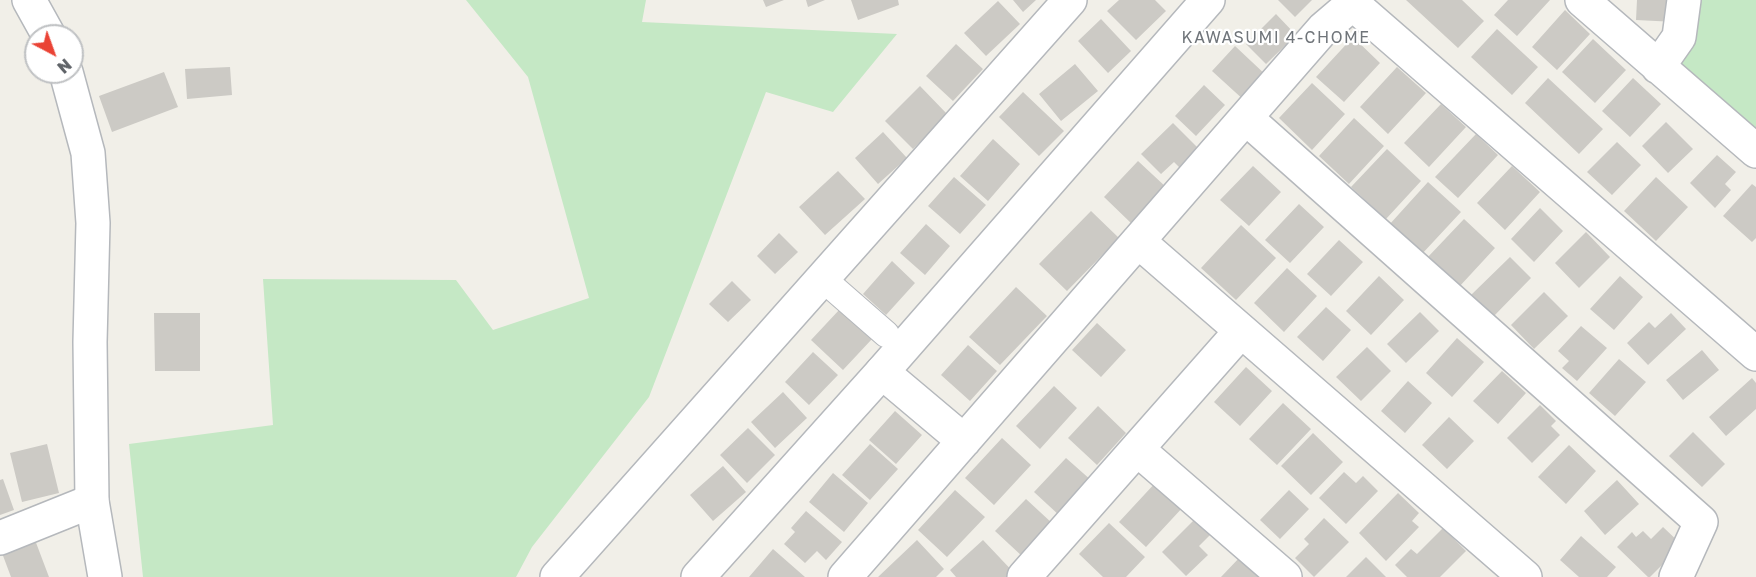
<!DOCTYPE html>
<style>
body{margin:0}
#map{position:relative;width:1756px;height:577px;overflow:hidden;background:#f1efe8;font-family:"Golos Text",sans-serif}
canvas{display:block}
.north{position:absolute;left:24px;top:24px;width:60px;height:60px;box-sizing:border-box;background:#fff;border:2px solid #bfc1c3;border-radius:50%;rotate:139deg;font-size:16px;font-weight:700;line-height:24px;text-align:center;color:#5f6368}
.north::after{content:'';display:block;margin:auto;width:21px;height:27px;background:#ea4335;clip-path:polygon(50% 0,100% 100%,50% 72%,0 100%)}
</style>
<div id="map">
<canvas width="1756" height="577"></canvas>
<div class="north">N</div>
</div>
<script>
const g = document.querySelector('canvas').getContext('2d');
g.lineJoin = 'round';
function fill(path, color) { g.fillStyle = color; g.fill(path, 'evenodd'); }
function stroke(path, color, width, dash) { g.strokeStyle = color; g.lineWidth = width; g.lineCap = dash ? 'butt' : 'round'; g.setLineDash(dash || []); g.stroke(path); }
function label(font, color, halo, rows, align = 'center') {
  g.font = font + ' "Golos Text",sans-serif'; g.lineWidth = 4.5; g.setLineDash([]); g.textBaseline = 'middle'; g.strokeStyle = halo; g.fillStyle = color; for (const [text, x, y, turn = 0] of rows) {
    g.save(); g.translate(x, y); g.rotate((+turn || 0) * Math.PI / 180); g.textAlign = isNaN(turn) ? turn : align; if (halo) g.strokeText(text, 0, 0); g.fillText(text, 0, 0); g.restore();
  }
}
const green = new Path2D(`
 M466,0H646L642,22L897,34L833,112L766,92L649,397L532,547L516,577H143L129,444L273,425L263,279L456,280L493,330L589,298L528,77Z
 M1691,0H1756V144L1665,65Z`);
const building = new Path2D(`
 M763,0H784L766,7Z
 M806,0H825L808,7Z
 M851,0H898L899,5L858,20Z
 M1013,0H1036L1023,12Z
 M1119,0H1155L1166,11L1136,40L1107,11Z
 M1278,0H1312L1295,17Z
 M1406,0H1462L1484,21L1458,48Z
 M1508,0H1550L1517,36L1494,15Z
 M1637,0H1677L1676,22L1636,20Z
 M998,1L1020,24L986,56L964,33Z
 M1565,10L1590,34L1557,70L1532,47Z
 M1276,14L1296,35L1266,64L1246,44Z
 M1101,19L1131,51L1108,73L1078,41Z
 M1497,29L1538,67L1512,95L1471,57Z
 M1353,37L1380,63L1344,102L1316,77Z
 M1593,39L1626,70L1595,103L1562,72Z
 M956,44L983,69L953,101L926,76Z
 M1235,46L1268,77L1246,102L1212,71Z
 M1075,64L1098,91L1061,121L1039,94Z
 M230,67L232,95L187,99L185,69Z
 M1397,67L1426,93L1388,134L1360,107Z
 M164,72L178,107L112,132L99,96Z
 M1548,78L1603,129L1579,154L1525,103Z
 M1633,78L1661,104L1630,137L1602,111Z
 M1312,83L1345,114L1312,150L1279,118Z
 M1204,85L1225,105L1196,136L1175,116Z
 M920,86L948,115L913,149L885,121Z
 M1023,92L1064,131L1039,156L999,117Z
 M1441,104L1466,127L1429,167L1404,143Z
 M1354,118L1384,146L1349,184L1319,156Z
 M1666,122L1693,149L1668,173L1642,146Z
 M1173,123L1201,151L1182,170L1174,162L1161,174L1141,154Z
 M883,132L907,158L878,184L855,158Z
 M1476,134L1498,155L1458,198L1435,177Z
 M993,139L1020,164L988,201L960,176Z
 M1617,142L1641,165L1612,195L1587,172Z
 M1387,149L1421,181L1386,219L1351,187Z
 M1717,155L1736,172L1725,184L1731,190L1715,208L1690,183Z
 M1138,161L1167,188L1132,224L1104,197Z
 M1253,166L1281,192L1249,226L1220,200Z
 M1512,166L1540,192L1505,230L1477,203Z
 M838,171L865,199L825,235L799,207Z
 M954,177L986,205L960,234L928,206Z
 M1656,177L1688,207L1656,241L1624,211Z
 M1428,182L1461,212L1421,255L1389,225Z
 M1752,184L1756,187V238L1752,242L1723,216Z
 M1299,204L1324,227L1290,263L1265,240Z
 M1540,208L1563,231L1534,262L1511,239Z
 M1091,211L1119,238L1067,291L1039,264Z
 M1464,219L1495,248L1459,287L1427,258Z
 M926,224L950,246L925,275L900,253Z
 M1241,225L1276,258L1236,300L1201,268Z
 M1586,232L1610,257L1579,288L1555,263Z
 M779,233L798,252L775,274L757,256Z
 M1339,240L1363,262L1331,296L1307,274Z
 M1510,257L1531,278L1493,317L1471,295Z
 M892,261L915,283L886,315L863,294Z
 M1287,268L1317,296L1284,332L1254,303Z
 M1379,276L1404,300L1371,335L1346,311Z
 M1620,276L1643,297L1614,330L1590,309Z
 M732,281L751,300L728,322L709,304Z
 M1016,287L1047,316L1000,365L969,337Z
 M1544,292L1568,316L1534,349L1511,325Z
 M1326,307L1351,330L1323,361L1297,337Z
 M840,309L872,339L843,370L811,340Z
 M1420,312L1439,331L1406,363L1387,344Z
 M154,313H200V371H155Z
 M1671,313L1686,329L1648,365L1627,343L1649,322L1655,328Z
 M1097,323L1126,350L1101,377L1072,350Z
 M1581,326L1607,348L1577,381L1562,368L1569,361L1558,351Z
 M1457,338L1484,362L1452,397L1426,373Z
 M968,345L997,371L970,401L941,375Z
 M1367,347L1391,371L1361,401L1336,377Z
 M1702,350L1719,370L1683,400L1666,380Z
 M813,352L838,375L809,405L785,382Z
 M1619,359L1646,382L1615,416L1589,393Z
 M1246,367L1272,391L1240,426L1214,402Z
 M1502,371L1526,393L1498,424L1473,401Z
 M1752,378L1756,383V409L1726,436L1709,417Z
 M1408,381L1432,403L1405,433L1381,411Z
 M1054,386L1077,408L1040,449L1016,426Z
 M783,392L807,418L775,448L751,422Z
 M1283,403L1311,429L1277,465L1249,439Z
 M1540,405L1556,421L1551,426L1560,435L1532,463L1507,438Z
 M1098,406L1126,433L1097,465L1068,438Z
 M895,411L922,435L896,464L869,440Z
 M1449,417L1474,441L1447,469L1422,445Z
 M748,428L775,455L747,483L720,455Z
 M1693,432L1725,464L1702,487L1669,456Z
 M1313,433L1343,462L1311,495L1281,466Z
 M1002,438L1031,465L994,505L965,478Z
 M47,444L59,493L22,502L10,453Z
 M870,444L898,469L870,500L842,475Z
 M1569,445L1596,471L1566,504L1538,477Z
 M1066,458L1092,481L1060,516L1034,492Z
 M723,466L746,492L713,521L690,495Z
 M1344,472L1356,483L1363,476L1378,491L1346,524L1319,498Z
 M833,473L868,503L844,532L809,502Z
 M3,479L14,510L0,515V480Z
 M1617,480L1639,504L1605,535L1584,511Z
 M1157,481L1184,506L1146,547L1119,522Z
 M955,490L985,517L947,557L918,530Z
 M1289,490L1309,509L1280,539L1260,520Z
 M1398,493L1419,513L1412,521L1419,527L1386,561L1359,533Z
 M1026,499L1053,524L1023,557L995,531Z
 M806,511L842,542L826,560L817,551L805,563L784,544L795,532L791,528Z
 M1196,518L1211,534L1199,546L1208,555L1186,576L1162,552Z
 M1324,518L1349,542L1314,577L1295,558L1309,544L1304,539Z
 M1109,523L1145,557L1126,577H1103L1079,554Z
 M1663,527L1682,545L1650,577H1648L1617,547L1632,532L1636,537L1643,531L1651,539Z
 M1443,528L1466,551L1440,577H1407L1395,565L1411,549L1417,554Z
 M1581,536L1616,567L1607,577H1579L1560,560Z
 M35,540L49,577H11L2,553Z
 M917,540L944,569L936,577H878Z
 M983,540L1018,577H956L950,570Z
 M773,549L805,577H749Z
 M1240,557L1260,577H1221Z
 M1366,557L1386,577H1346Z`);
const pedestrian = new Path2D(`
 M823,279L886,334`);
const minor = new Path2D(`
 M1582,0L1756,151
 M1353,4L1756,354
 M1658,67L1679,37L1684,0
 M1246,118L1701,522L1676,577
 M1138,241L1525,577
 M882,372L964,441
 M1137,449L1285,577
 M0,538L92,501
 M557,577L1070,0
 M845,577L1323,29L1357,0
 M1024,577L1241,331`);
const tertiary = new Path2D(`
 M29,0L49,36
 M66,72L88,153L93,223L90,342L92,501L105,577
 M698,577L882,372L1208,0`);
const neighbourhoodNames = [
 ["KAWASUMI 4-CHOME",1276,38]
];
fill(green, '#c5e8c5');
fill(building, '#cccac5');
stroke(pedestrian, '#b5b8bc', 28);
stroke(minor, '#b5b8bc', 36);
stroke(tertiary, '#b5b8bc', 36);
stroke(pedestrian, '#fff', 26);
stroke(minor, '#fff', 33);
stroke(tertiary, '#fff', 33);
g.letterSpacing = '1.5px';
label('16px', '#70757a', '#fff', neighbourhoodNames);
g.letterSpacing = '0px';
</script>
